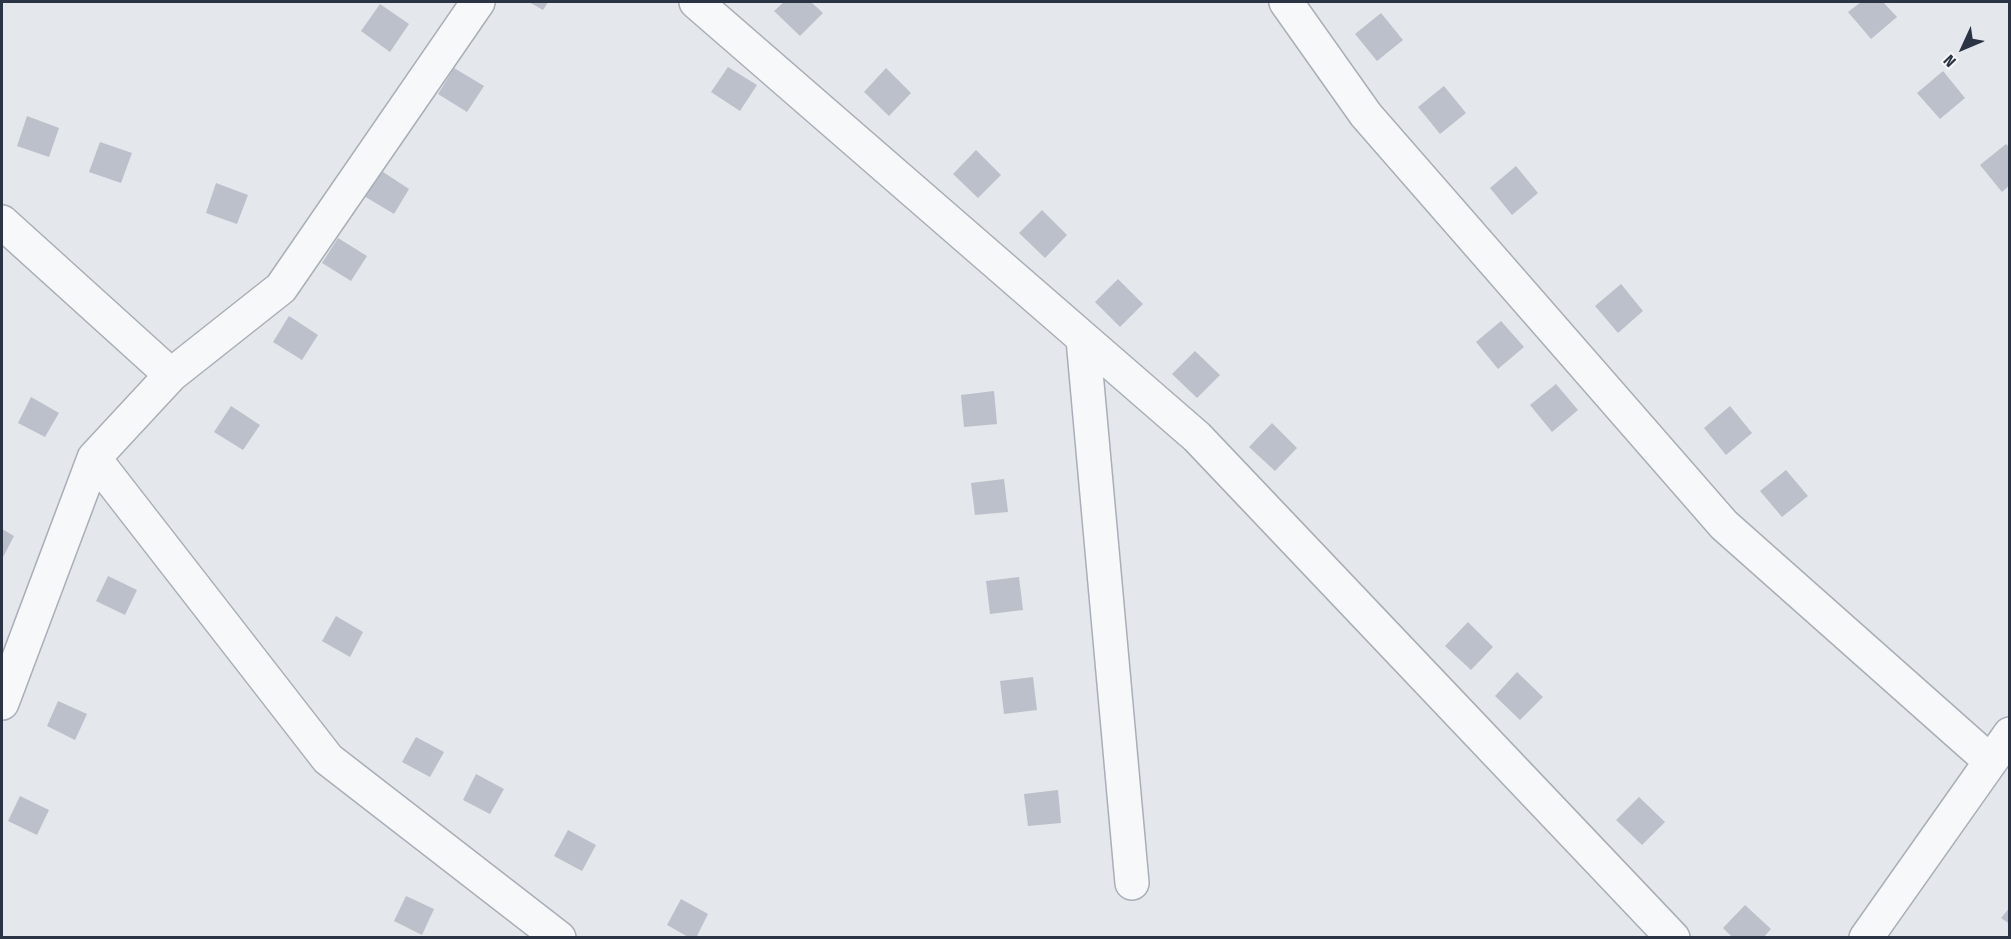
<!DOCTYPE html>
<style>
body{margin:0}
#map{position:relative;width:2011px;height:939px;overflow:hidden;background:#e4e7ec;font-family:"Fira Sans Condensed",sans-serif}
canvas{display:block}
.frame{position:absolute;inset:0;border:3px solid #2b3445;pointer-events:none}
.north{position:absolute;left:1933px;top:18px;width:60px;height:60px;-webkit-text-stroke:4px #f4f6f9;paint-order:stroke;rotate:226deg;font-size:16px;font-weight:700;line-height:24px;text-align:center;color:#2b3445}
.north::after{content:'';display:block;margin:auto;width:21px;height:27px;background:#2b3445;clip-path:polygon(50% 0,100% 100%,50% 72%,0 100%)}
</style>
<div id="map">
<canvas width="2011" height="939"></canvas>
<div class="frame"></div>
<div class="north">N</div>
</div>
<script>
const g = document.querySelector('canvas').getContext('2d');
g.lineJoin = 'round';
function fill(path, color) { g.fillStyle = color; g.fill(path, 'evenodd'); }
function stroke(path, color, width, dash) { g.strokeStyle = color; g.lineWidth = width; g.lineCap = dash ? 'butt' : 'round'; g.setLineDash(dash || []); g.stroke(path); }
const building = new Path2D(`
 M529,2H548L543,10Z
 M784,2H811L823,13L800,36L774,11Z
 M1861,2H1883L1897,17L1871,39L1848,12Z
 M380,4L409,24L390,52L361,31Z
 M1381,13L1403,40L1377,61L1355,34Z
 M728,67L757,85L740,111L711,92Z
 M454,68L484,86L467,112L438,94Z
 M886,68L911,93L889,116L864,92Z
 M1943,71L1965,98L1940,119L1917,93Z
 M1444,86L1466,113L1440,134L1418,107Z
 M27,116L59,128L49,157L17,146Z
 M100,142L132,153L121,183L89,172Z
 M2006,144L2010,148V185L2002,192L1980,165Z
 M976,150L1001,175L978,198L953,174Z
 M1516,166L1538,193L1512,215L1490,188Z
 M380,170L409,189L394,214L364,196Z
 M216,183L248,195L237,224L206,213Z
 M1042,210L1067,235L1045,258L1019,233Z
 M338,238L367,256L351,281L322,263Z
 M1118,279L1143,304L1120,327L1095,302Z
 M1621,284L1643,311L1618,333L1595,306Z
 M289,316L318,335L302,360L273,342Z
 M1501,321L1524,347L1498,369L1476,342Z
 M1195,351L1220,375L1197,398L1172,374Z
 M1556,384L1578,410L1552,432L1530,405Z
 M994,391L997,424L964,427L961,395Z
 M31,397L59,413L45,437L18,423Z
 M231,406L260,425L243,450L214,432Z
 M1730,406L1752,433L1726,455L1704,428Z
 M1272,423L1297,448L1275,471L1249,447Z
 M1786,470L1808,496L1782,517L1760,491Z
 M1004,479L1008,512L975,515L971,483Z
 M2,529L14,536L2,559Z
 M108,576L137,590L125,615L96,601Z
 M1019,577L1023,610L990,614L986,581Z
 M336,616L363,632L350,657L322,641Z
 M1468,622L1493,647L1471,670L1445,646Z
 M1517,672L1543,697L1520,720L1495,696Z
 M1033,677L1037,710L1004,714L1000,681Z
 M58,701L87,714L75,740L47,726Z
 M416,737L444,752L430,777L402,762Z
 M476,774L504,789L490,814L463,800Z
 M1058,790L1061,823L1028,826L1024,794Z
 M20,796L49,810L37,835L8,821Z
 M1639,797L1665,822L1642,845L1616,820Z
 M568,830L596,845L582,871L554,856Z
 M406,896L434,909L422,935L394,921Z
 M681,899L708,914L696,938H690L667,925Z
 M1745,905L1771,929L1763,938H1733L1723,928Z
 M2010,907V924L2001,918Z`);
const minor = new Path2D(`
 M696,2L1197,437L1673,938
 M1286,2L1366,115L1724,525L1990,761
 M2,222L171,375
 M1083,339L1132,883
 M94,458L328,759L559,938
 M2,703L94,458L171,375L281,288L478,2
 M1866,938L2010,734`);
fill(building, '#bbc0ca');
stroke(minor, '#a9aeb7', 36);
stroke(minor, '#f7f8fa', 33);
</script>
